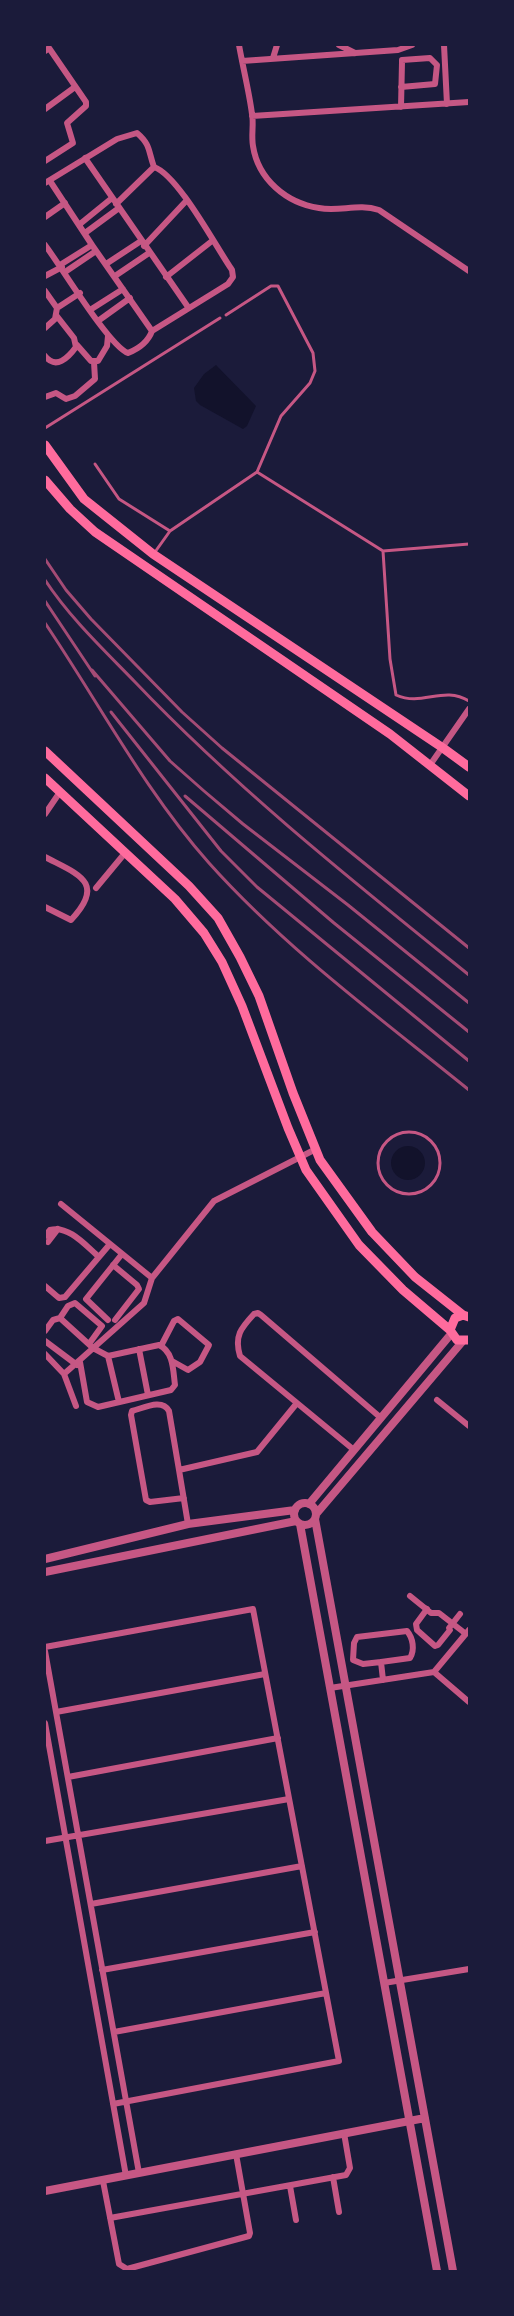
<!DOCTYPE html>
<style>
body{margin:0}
#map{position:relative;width:514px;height:2316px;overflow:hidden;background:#1b1b3a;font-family:"Golos Text",sans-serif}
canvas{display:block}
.frame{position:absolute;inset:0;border:46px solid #1b1b3a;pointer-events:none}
</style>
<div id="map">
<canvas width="514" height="2316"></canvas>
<div class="frame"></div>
</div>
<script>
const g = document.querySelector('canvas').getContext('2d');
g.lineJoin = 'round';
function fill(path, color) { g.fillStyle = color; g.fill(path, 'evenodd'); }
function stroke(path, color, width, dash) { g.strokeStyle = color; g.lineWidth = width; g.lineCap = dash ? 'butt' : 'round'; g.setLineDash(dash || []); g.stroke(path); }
const water = new Path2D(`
 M216,365L256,406L247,426L243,429L200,405L196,401L194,388L204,374Z
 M391 1163a17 17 0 1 1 34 0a17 17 0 1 1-34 0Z`);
const service = new Path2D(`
 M45,428L220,318
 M95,464L119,499L170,531
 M257,472L383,551
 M469,544L383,551L390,659L396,695C423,707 443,685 469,701
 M155,552L170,531L257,472L281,416L310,383L315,371L313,353L278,286H271L226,315
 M378 1163a31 31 0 1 1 62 0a31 31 0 1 1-62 0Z`);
const minor = new Path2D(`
 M239,45C243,68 249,91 252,114C254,124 251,135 253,146C258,179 286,203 319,208C340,212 358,203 379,210L469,271
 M339,45L355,53
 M444,45L447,104
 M45,51L49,48L86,102V106L67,123L73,143L45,161
 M273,58L277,45
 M242,61L398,50L412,45
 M401,107L402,62V60L430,58L437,65L435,84L401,87
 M45,109L75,87
 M252,116L469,102
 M85,158L188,307
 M50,181L92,245
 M45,183L117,139L137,133C151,145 148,151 154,167C178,175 216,247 232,270L233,277L228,284L152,331L92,245L60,265
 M116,204L154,167
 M45,217L65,203
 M80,224L112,198
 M85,233L119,208
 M45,245C61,266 109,346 128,353C138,349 148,342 152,331
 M144,246L187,200
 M106,264L141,241
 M65,272L96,251
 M45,276L62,267
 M115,276L149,253
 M166,277L212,241
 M45,291L57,308
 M90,310L123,289
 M98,321L130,298
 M45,328L55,319L57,308L80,293
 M77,345L91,361H98L107,346L108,336
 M45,356C56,370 68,358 76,347L74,338L56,315
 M45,397L56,393L66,399L75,396L95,379L94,362
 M430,765L469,709
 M45,814L60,792
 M45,857C77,874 107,882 71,920L45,907
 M96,888L125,853
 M61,1204L152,1278
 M45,1236L50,1230C69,1225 86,1246 99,1257
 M48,1242L58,1229
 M113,1265L137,1285L139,1289L115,1320
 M45,1286L59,1298L65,1297L110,1244
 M60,1318L93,1348L108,1356L159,1345C174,1352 173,1371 175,1385L171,1390L98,1407L87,1402L80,1362
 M108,1320L86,1299L122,1254
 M45,1331L53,1320L60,1318L68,1306L75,1303L102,1326L89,1344
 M45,1341L77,1365
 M161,1346L174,1321L178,1319L209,1345L200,1362L188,1370L172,1361
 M139,1349L148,1395
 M45,1354L64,1374L76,1406
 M108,1356L119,1402
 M64,1374L144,1303L152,1278L214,1201L316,1149
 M437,1400L469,1426
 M297,1403L240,1356C234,1336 241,1328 254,1314L258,1313L261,1315L381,1418
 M179,1470L169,1411C162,1398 144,1408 132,1411L131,1415L146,1500L150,1502L184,1498
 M188,1524L179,1470L257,1452L297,1403L354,1450
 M410,1596L431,1613H439L466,1634
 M427,1609L416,1624L417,1630L435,1646L438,1645L450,1630L449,1628L460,1614
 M45,1647L253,1609L339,2061L113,2104
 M45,1651L139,2173
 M381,1662L410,1658C415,1650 413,1638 407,1631L357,1637L354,1643L353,1660L363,1664L381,1662L383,1680
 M434,1672L469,1630
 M330,1688L434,1672L469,1702
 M56,1712L265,1674
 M45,1723L126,2176
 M68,1777L278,1738
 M45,1841L289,1799
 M91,1904L302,1866
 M102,1970L315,1932
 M384,1983L469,1969
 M114,2032L326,1993
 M333,2177L339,2212
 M103,2181L119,2264L127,2269L249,2236L250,2233L236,2154
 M290,2186L296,2220
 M110,2218L346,2175L350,2168L344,2133`);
const tertiary = new Path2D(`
 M294 1514a11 11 0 1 1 22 0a11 11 0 1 1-22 0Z
 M309,1504L451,1334
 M317,1513L462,1342
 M315,1519L453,2271
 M300,1524L437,2271
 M45,1559L188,1524L295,1510
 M45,1572L296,1521
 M45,2191L425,2118`);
const secondary = new Path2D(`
 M45,445L84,499L153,554L443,748L469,767
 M45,480L70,509L95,532L390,734L469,796
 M45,751L189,886L218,918L240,957L259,996L293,1093L320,1160L372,1232L415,1277L463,1315
 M45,778L175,899L204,933L222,962L242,1006L288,1128L306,1170L359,1245L403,1290L450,1330
 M469,1317L463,1315L455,1318L450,1330L457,1340H469`);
const rail = new Path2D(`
 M45,559L66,590L91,619L182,712L222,748L469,948
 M45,580C70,618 104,650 135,682C237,789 354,882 469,975
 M45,601L95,676
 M45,623C99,703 145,791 209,863C286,949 380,1018 469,1090
 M92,670L170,761L204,791L243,824L348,905L469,1003
 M111,712L221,851L257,887L469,1061
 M185,796L334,923L469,1032`);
fill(water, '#12122b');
stroke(service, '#c65784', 3);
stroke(minor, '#c65784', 6);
stroke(tertiary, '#c65784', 8);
stroke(secondary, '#ff6b9d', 9);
stroke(rail, '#a44b75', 3);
</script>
